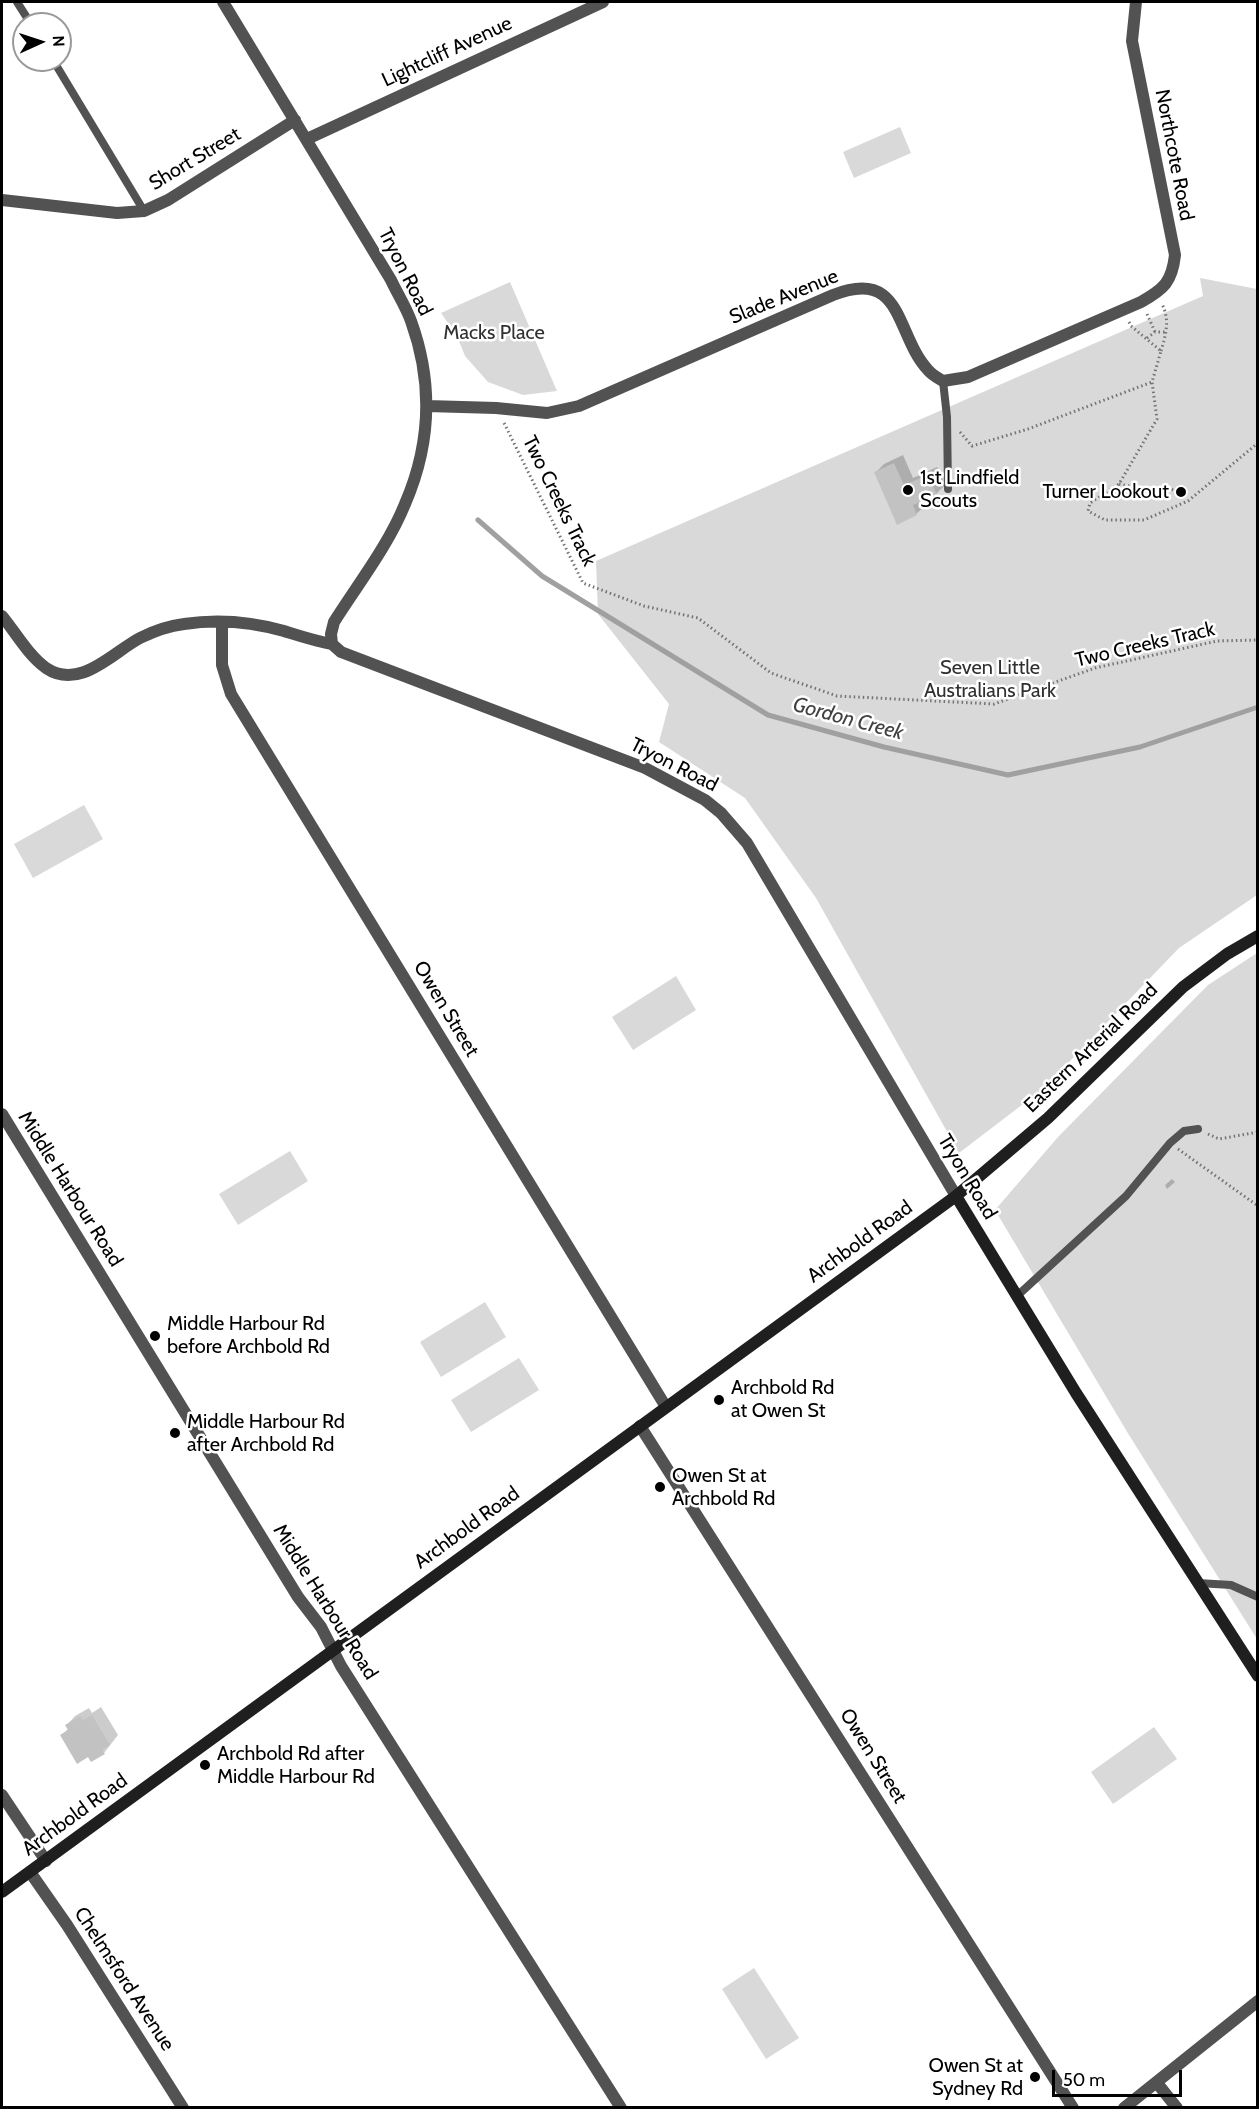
<!DOCTYPE html>
<style>
body{margin:0}
#map{position:relative;width:1259px;height:2109px;overflow:hidden;background:#fff;font-family:Cabin,sans-serif}
canvas{display:block}
.frame{position:absolute;inset:0;border:3px solid #000;pointer-events:none}
.north{position:absolute;left:12px;top:12px;width:60px;height:60px;box-sizing:border-box;background:#fff;border:2px solid #999;border-radius:50%;rotate:87deg;font-size:16px;font-weight:700;line-height:24px;text-align:center;color:#000}
.north::after{content:'';display:block;margin:auto;width:21px;height:27px;background:#000;clip-path:polygon(50% 0,100% 100%,50% 72%,0 100%)}
.scale{position:absolute;left:1052px;top:2070px;width:130px;height:27px;box-sizing:border-box;border:3px solid #000;border-top:0;padding-left:8px;font-size:18px;line-height:21px;white-space:nowrap;color:#000;-webkit-text-stroke:4px #fff;paint-order:stroke}
</style>
<div id="map">
<canvas width="1259" height="2109"></canvas>
<div class="frame"></div>
<div class="north">N</div>
<div class="scale">50 m</div>
</div>
<script>
const g = document.querySelector('canvas').getContext('2d');
g.lineJoin = 'round';
function fill(path, color) { g.fillStyle = color; g.fill(path, 'evenodd'); }
function stroke(path, color, width, dash) { g.strokeStyle = color; g.lineWidth = width; g.lineCap = dash ? 'butt' : 'round'; g.setLineDash(dash || []); g.stroke(path); }
function label(font, color, halo, rows, align = 'center') {
  g.font = font + ' Cabin,sans-serif'; g.lineWidth = 5; g.setLineDash([]); g.textBaseline = 'middle'; g.strokeStyle = halo; g.fillStyle = color; for (const [text, x, y, turn = 0] of rows) {
    g.save(); g.translate(x, y); g.rotate((+turn || 0) * Math.PI / 180); g.textAlign = isNaN(turn) ? turn : align; if (halo) g.strokeText(text, 0, 0); g.fillText(text, 0, 0); g.restore();
  }
}
const green = new Path2D(`
 M900,127L911,153L854,178L843,152Z
 M1200,278L1257,289V895L1179,948L1044,1088L959,1153L816,898L745,798L659,742L669,704L598,614L596,561L1203,296Z
 M510,282L557,391L523,395L488,382L465,356L457,336L441,313Z
 M84,805L103,839L33,878L14,844Z
 M1257,953V1639L1129,1435L995,1210L1058,1137L1208,985Z
 M676,976L696,1010L633,1050L612,1017Z
 M290,1151L308,1181L238,1225L219,1194Z
 M485,1302L506,1337L441,1377L420,1342Z
 M519,1358L539,1390L471,1432L451,1400Z
 M1154,1727L1177,1759L1113,1804L1091,1772Z
 M754,1968L799,2038L766,2059L722,1989Z`);
const shadow = new Path2D(`
 M903,455L913,478L937,467L945,485L936,494L922,500L925,506L916,514L876,472L884,464Z
 M1172,1179L1175,1182L1167,1189L1165,1185Z
 M101,1707L118,1735L104,1753L62,1735L69,1728L67,1725L75,1716L89,1708L92,1713Z`);
const stream = new Path2D(`
 M478,520L542,576L768,715L884,747L1008,775L1140,747L1258,707`);
const building = new Path2D(`
 M894,463L904,485L928,475L937,495L913,505L917,515L897,525L874,472Z
 M92,1715L110,1745L102,1750L105,1754L91,1762L88,1757L77,1764L60,1735L68,1730L65,1725L80,1716L83,1720Z`);
const path = new Path2D(`
 M1147,314L1155,332
 M1129,322L1131,326L1161,351L1152,382L1157,419L1119,484L1090,503L1088,511L1105,520H1144L1188,501L1258,443
 M1147,338L1155,332H1166
 M1161,351C1166,334 1170,320 1162,304
 M504,423L583,583L644,606L698,618L771,673L837,696L994,704L1095,668L1217,641L1258,640
 M960,432L972,446L1028,429L1152,382
 M1119,484L1160,492L1170,489L1181,492
 M1208,1134L1219,1139L1258,1132
 M1178,1149L1258,1206`);
const lane = new Path2D(`
 M17,2L31,24
 M53,60L144,211
 M943,381L947,417L948,489
 M1017,1296L1126,1196L1170,1143L1184,1131L1198,1129
 M1198,1583L1231,1585L1258,1597`);
const street = new Path2D(`
 M223,2L391,280C397,293 406,307 411,321C433,382 431,444 405,504C388,546 358,584 334,622L331,634L332,644L341,652L645,768L705,800L721,813L747,843L956,1196
 M307,139L603,2
 M2,200L117,213L144,211L168,200L295,120
 M427,406L496,408L547,413L579,406L833,295C904,267 895,335 928,370C932,375 938,378 943,381L968,377L1141,302C1164,289 1172,282 1175,255L1132,41L1136,2
 M2,616C16,633 28,655 46,668C80,691 113,652 140,638C154,631 168,626 184,624C217,619 252,622 284,631C300,636 315,641 332,644
 M222,622V665L231,694L666,1407
 M2,1114L298,1597L321,1627L341,1666L621,2108
 M640,1426L1073,2108
 M2,1795L46,1861
 M30,1872L67,1925L183,2108
 M1157,2083L1177,2108
 M1124,2108L1258,2001`);
const secondary = new Path2D(`
 M956,1196L1076,1393L1258,1676
 M2,1892L956,1196L1048,1118L1183,987L1227,954L1258,936`);
const markers = [
 [908,490,6,"#000"],
 [1181,492,6,"#000"],
 [155,1336,6,"#000"],
 [719,1400,6,"#000"],
 [175,1433,6,"#000"],
 [660,1487,6,"#000"],
 [205,1765,6,"#000"],
 [1035,2077,6,"#000"]
];
const streetNames = [
 ["Lightcliff Avenue",447,52,-25],
 ["Northcote Road",1174,155,79],
 ["Short Street",195,159,-31],
 ["Tryon Road",405,272,63],
 ["Slade Avenue",784,297,-22],
 ["Two Creeks Track",559,501,64],
 ["Two Creeks Track",1145,645,-13],
 ["Tryon Road",674,765,27],
 ["Owen Street",446,1009,59],
 ["Eastern Arterial Road",1091,1048,-44],
 ["Tryon Road",967,1177,59],
 ["Middle Harbour Road",70,1189,58],
 ["Archbold Road",860,1242,-36],
 ["Archbold Road",467,1528,-36],
 ["Middle Harbour Road",325,1602,58],
 ["Owen Street",873,1756,58],
 ["Archbold Road",75,1815,-36],
 ["Chelmsford Avenue",124,1979,57]
];
const parkNames = [
 ["Macks Place",494,333],
 ["Seven Little",990,668],
 ["Australians Park",990,691]
];
const poiNames = [
 ["1st Lindfield",920,478],
 ["Scouts",920,501],
 ["Turner Lookout",1169,492,"right"],
 ["Middle Harbour Rd",167,1324],
 ["before Archbold Rd",167,1347],
 ["Archbold Rd",731,1388],
 ["at Owen St",731,1411],
 ["Middle Harbour Rd",187,1422],
 ["after Archbold Rd",187,1445],
 ["Owen St at",672,1476],
 ["Archbold Rd",672,1499],
 ["Archbold Rd after",217,1754],
 ["Middle Harbour Rd",217,1777],
 ["Owen St at",1023,2066,"right"],
 ["Sydney Rd",1023,2089,"right"]
];
const waterNames = [
 ["Gordon Creek",848,719,15]
];
fill(green, '#d9d9d9');
fill(shadow, '#0003');
stroke(stream, '#a0a0a0', 5);
fill(building, '#c2c2c2');
stroke(path, '#747474', 3, [1.5, 3]);
stroke(lane, '#525252', 8);
stroke(street, '#525252', 12);
stroke(secondary, '#1f1f1f', 12);
for (const [x, y, r, color] of markers) { const dot = new Path2D(); dot.arc(x, y, r, 0, 2 * Math.PI); g.fillStyle = color; g.fill(dot); stroke(dot, '#fff', 2); }
label('20px', '#000', '#fff', streetNames);
label('20px', '#303030', '#fff', parkNames);
label('20px', '#000', '#fff', poiNames, 'left');
label('italic 21px', '#414141', '#fff', waterNames);
</script>
